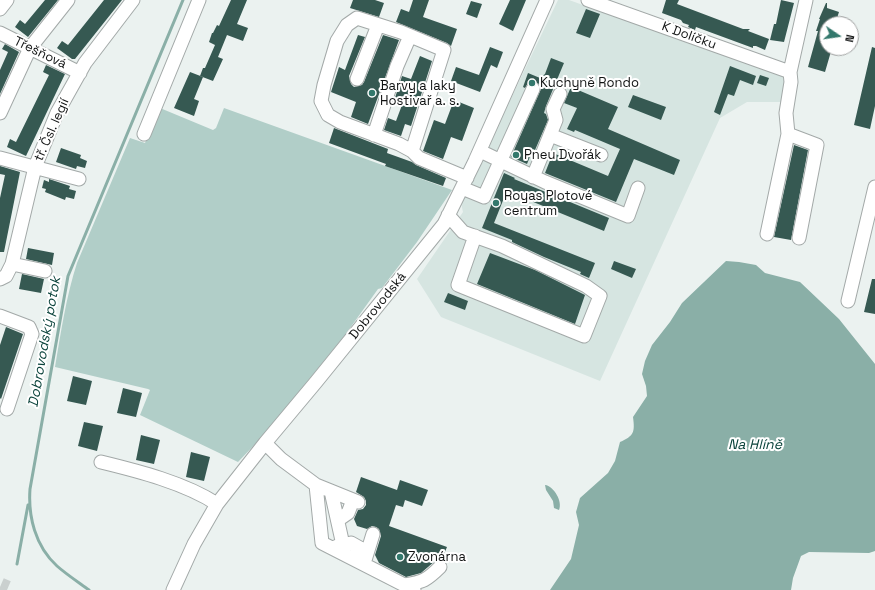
<!DOCTYPE html>
<meta charset="utf-8">
<style>
body{margin:0}
#map{position:relative;width:875px;height:590px;overflow:hidden;background:#ebf2f0;font-family:"Space Grotesk",sans-serif}
canvas{display:block}
.north{position:absolute;left:819px;top:16px;width:40px;height:40px;box-sizing:border-box;background:#fff;border:1px solid #9fa0a0;border-radius:50%;rotate:103deg;font-size:11px;font-weight:700;line-height:16px;text-align:center;color:#101212}
.north::after{content:'';display:block;margin:auto;width:14px;height:18px;background:#33786c;clip-path:polygon(50% 0,100% 100%,50% 72%,0 100%)}
</style>
<div id="map">
<canvas width="875" height="590"></canvas>
<div class="north">N</div>
</div>
<script>
const g = document.querySelector('canvas').getContext('2d');
g.lineJoin = 'round';
function fill(path, color) { g.fillStyle = color; g.fill(path, 'evenodd'); }
function stroke(path, color, width, dash) { g.strokeStyle = color; g.lineWidth = width; g.lineCap = dash ? 'butt' : 'round'; g.setLineDash(dash || []); g.stroke(path); }
function label(font, color, halo, rows, align = 'center') {
  g.font = font + ' "Space Grotesk",sans-serif'; g.lineWidth = 4; g.setLineDash([]); g.textBaseline = 'middle'; g.strokeStyle = halo; g.fillStyle = color; for (const [text, x, y, turn = 0] of rows) {
    g.save(); g.translate(x, y); g.rotate((+turn || 0) * Math.PI / 180); g.textAlign = isNaN(turn) ? turn : align; if (halo) g.strokeText(text, 0, 0); g.fillText(text, 0, 0); g.restore();
  }
}
const built = new Path2D(`
 M558,0H569L789,79L784,102H747L720,118L600,381L441,317L417,279L463,212L461,203Z`);
const green = new Path2D(`
 M160,108L213,130L216,128L224,108L452,190L417,242L382,288L378,289L345,335L260,440H259L238,462L140,415L150,390L148,389L55,367C61,332 66,297 77,263L130,138L145,143Z`);
const water = new Path2D(`
 M726,261L739,262L756,265L765,273L800,282L839,319L875,364V551L869,553L809,552L801,556L793,578L791,590H550L571,559L579,525L576,512L580,498L608,473L615,461L620,442C634,436 635,432 633,417L647,396L646,386L642,374L645,361L652,345L670,322L682,303Z
 M545,485C554,486 563,502 559,510L554,508L553,501L546,490Z`);
const stream = new Path2D(`
 M17,564L28,505
 M89,590C78,582 66,574 57,566C35,546 28,516 30,489L68,276L183,0`);
const building = new Path2D(`
 M45,0H58L28,37L15,27L20,20L25,24Z
 M104,0H122L75,59H72L57,48L62,41L68,45Z
 M231,0H247L237,24L248,28L243,41L227,35L218,57L223,59L213,81L200,76L203,68H205L215,45L209,42L212,33H213L217,25L219,26Z
 M353,0H375L384,3L379,17L350,8Z
 M413,0H429L423,17L457,29L451,46L447,43L396,22L401,9L409,12Z
 M510,0H526L513,31L499,24Z
 M666,0H679L677,4L743,29H750L748,31L769,39L765,50L756,46H753V48L696,27L695,30L688,27L689,25L683,23L681,20L662,13Z
 M781,0L794,3L784,42L770,40L774,24H776Z
 M471,1L482,4L477,18L466,14Z
 M826,3H827V8L839,12L835,24H827V48H832L825,72L808,67L818,31H816L820,19H819Z
 M586,9L600,14L590,38L576,33Z
 M358,35L365,37L349,76L351,84L354,87L362,85L364,82L383,35L399,40L368,124L351,117L356,102L331,92L339,67L345,70Z
 M5,44L19,52L0,94V70L8,52L2,49Z
 M490,47L503,52L497,68L491,65L480,92L451,81L456,67L479,75Z
 M872,47L875,48V106L870,129L854,125Z
 M420,56L432,61L411,126L405,124L401,136L384,130L388,118L396,121L402,105L394,101L402,76L411,79Z
 M551,58L564,63L546,106L544,113L546,114L548,120L535,150L533,149L527,164L511,157L541,89L539,84L533,81L528,83L525,88L523,87L528,73L540,78L545,74Z
 M46,65L65,74L26,156L7,147L10,139L16,142L44,85L49,75L43,72Z
 M730,66L756,76L753,85L740,80L734,96L728,94L720,115L714,112Z
 M190,72L203,77L194,99L199,101L194,116L174,108Z
 M760,75L769,78L766,86L757,83Z
 M571,87L618,107L608,129L680,160L674,175L634,159L616,202L545,173L553,153L608,176L620,149L575,130L574,132L567,129L577,108L564,103Z
 M633,95L666,107L661,120L628,107Z
 M454,100L474,108L462,141L451,137L443,159L423,151L434,120L445,124Z
 M334,128L388,149L387,153L412,162L416,165L446,178L443,186L385,166L386,164L329,143Z
 M794,145L808,150L791,240L774,237Z
 M61,148L81,155L80,158L87,161L85,168L77,166L76,169L56,162Z
 M0,166L20,172L4,252H0V198L5,175L0,174Z
 M504,173L515,178L514,179L609,218L604,231L509,192L508,194L506,193L494,223L595,263L589,278L580,274L581,272L544,257L512,242V240L482,228Z
 M49,179L70,186L69,189L76,191L74,199L66,197L65,200L45,192L46,189L42,188L44,180L49,182Z
 M28,248L54,253L52,265L26,259Z
 M490,253L535,270L585,295L575,324L477,284Z
 M614,261L636,269L632,278L611,269Z
 M22,274L44,279L41,293L19,289Z
 M872,279H875V314L864,312Z
 M448,293L468,301L465,310L444,302Z
 M6,327L23,334L1,399L0,398V345Z
 M73,376L92,381L86,405L67,401Z
 M123,388L142,393L136,417L117,413Z
 M84,422L103,426L97,451L78,446Z
 M141,435L160,440L154,464L136,460Z
 M191,452L210,457L204,481L186,477Z
 M361,477L397,490L400,480L428,490L422,506L405,500L403,507L396,505L389,526L447,547L442,559L435,561L421,573L406,577L379,563L375,555L381,536L379,529L376,527L372,526L367,529L357,526L354,519L358,510L363,509L366,505V501L364,497L356,492Z`);
const highwayTunnel = new Path2D(`
 M0,587L7,590`);
const minor = new Path2D(`
 M588,0L790,72
 M0,9L7,0
 M0,33L80,73
 M357,79L378,25
 M0,113L30,48L68,0
 M144,134L199,0
 M788,134L817,145L799,238
 M374,135L397,66L410,36
 M550,135L601,155
 M412,151L399,144L340,122L328,115L321,101L324,85L337,41L347,25L357,18L401,32L444,50L412,151L419,158L467,178
 M480,151L545,182L628,216L638,188
 M0,158L79,179
 M533,177L556,120L553,109L560,94
 M462,188L484,197L533,89
 M448,215L463,232L502,246L586,286L600,296L584,336L458,285L475,236
 M767,234L788,134L786,113L791,82L790,72L806,0
 M12,264L45,271
 M0,279L6,276L12,264L35,167L57,113L85,63L133,0
 M848,301L875,187
 M0,316L29,327L32,334L7,409
 M265,443L281,459L316,485L358,502
 M101,462C138,471 185,483 217,504
 M316,485L322,543L414,590
 M331,491L343,545
 M338,520L348,513L353,500
 M337,546L351,543L367,552
 M365,560L373,534
 M405,585C423,582 427,580 440,567
 M173,590L194,544L217,504L265,443L316,382L444,224L475,161L547,0`);
const markers = [
 [532,83,4,"#33786c"],
 [372,93,4,"#33786c"],
 [516,155,4,"#33786c"],
 [496,203,4,"#33786c"],
 [400,557,4,"#33786c"]
];
const streetNames = [
 ["K Dolíčku",689,36,20],
 ["Třešňová",40,53,26],
 ["tř. Čsl. legií",52,130,-66],
 ["Dobrovodská",378,306,-51]
];
const poiNames = [
 ["Kuchyně Rondo",540,83],
 ["Barvy a laky",380,86],
 ["Hostivař a. s.",380,101],
 ["Pneu Dvořák",524,155],
 ["Royas Plotové",504,196],
 ["centrum",504,211],
 ["Zvonárna",408,557]
];
const waterNames = [
 ["Dobrovodský potok",45,342,-80],
 ["Na Hlíně",755,445]
];
fill(built, '#d6e5e1');
fill(green, '#b1cec8');
fill(water, '#8aafa7');
stroke(stream, '#8aafa7', 3);
fill(building, '#365952');
stroke(highwayTunnel, '#cad0cf', 19, [19, 10]);
stroke(minor, '#a3a9a8', 15);
stroke(minor, '#fff', 13);
for (const [x, y, r, color] of markers) { const dot = new Path2D(); dot.arc(x, y, r, 0, 2 * Math.PI); g.fillStyle = color; g.fill(dot); stroke(dot, '#fff', 1.5); }
label('13px', '#101212', '#fff', streetNames);
label('13px', '#101212', '#fff', poiNames, 'left');
label('italic 14px', '#0a433b', '#fff', waterNames);
</script>
